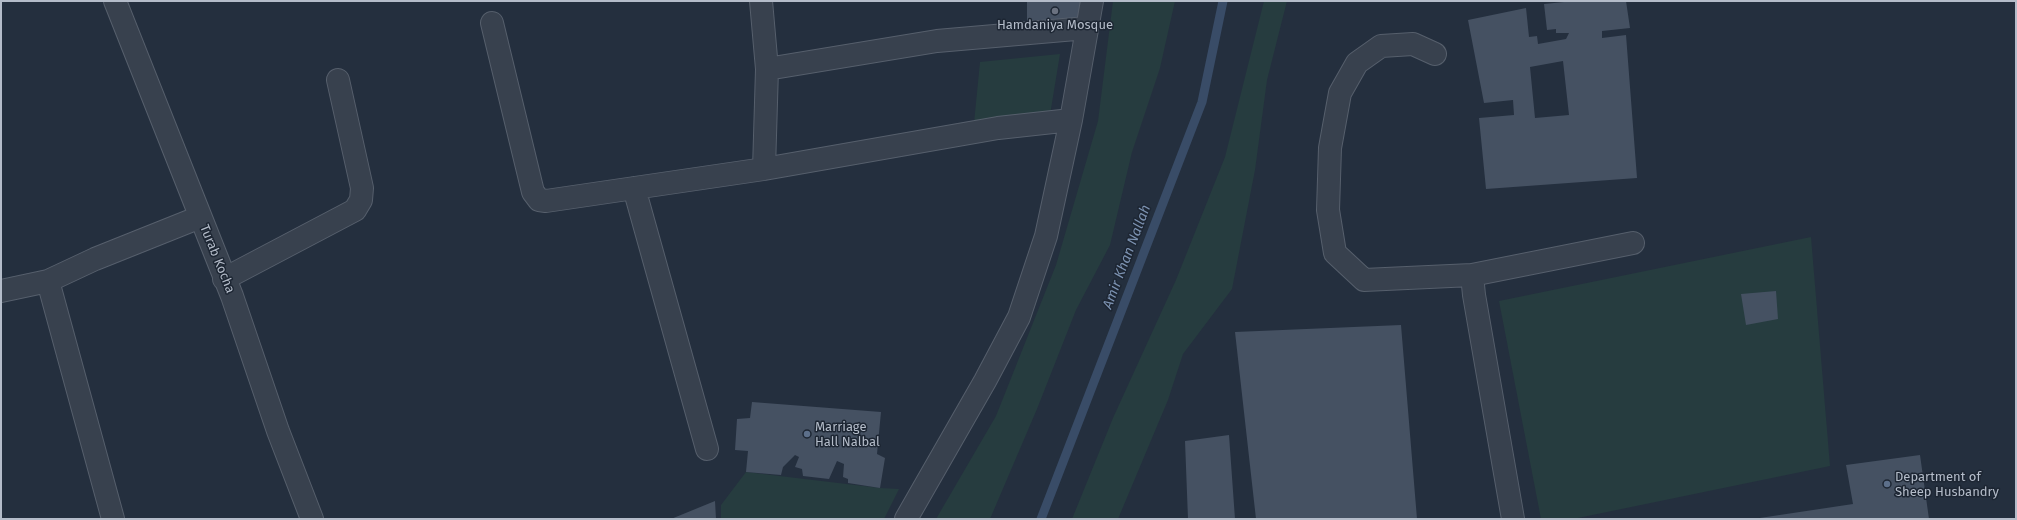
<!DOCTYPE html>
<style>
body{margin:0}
#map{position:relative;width:2017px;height:520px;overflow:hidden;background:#242f3e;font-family:"Fira Sans",sans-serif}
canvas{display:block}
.frame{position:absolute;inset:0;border:2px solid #b4bcc9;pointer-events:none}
</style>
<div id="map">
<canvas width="2017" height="520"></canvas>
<div class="frame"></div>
</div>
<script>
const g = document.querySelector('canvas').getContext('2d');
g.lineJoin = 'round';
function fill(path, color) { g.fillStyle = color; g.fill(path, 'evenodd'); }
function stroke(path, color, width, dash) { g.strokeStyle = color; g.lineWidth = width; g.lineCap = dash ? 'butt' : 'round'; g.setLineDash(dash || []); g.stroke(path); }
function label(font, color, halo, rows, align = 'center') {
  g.font = font + ' "Fira Sans",sans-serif'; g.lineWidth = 3; g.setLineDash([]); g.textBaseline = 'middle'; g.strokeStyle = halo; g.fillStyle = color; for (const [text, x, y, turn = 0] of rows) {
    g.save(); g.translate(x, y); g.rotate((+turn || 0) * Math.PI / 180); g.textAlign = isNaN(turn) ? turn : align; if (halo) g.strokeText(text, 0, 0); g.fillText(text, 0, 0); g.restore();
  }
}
const green = new Path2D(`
 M1113,1H1175L1160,68L1132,152L1110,245L1076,310L1037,409L990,519H936L996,416L1056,265L1098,121Z
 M1264,1H1287L1267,80L1255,170L1232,289L1183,354L1168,400L1118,519H1072L1113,418L1176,280L1225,157Z
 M1060,54L1050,115L974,123L980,62Z
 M1811,237L1830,466L1573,519H1541L1499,301Z
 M746,472L880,488L899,489L884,519H721V505Z`);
const stream = new Path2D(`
 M1041,519L1202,102L1223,1`);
const building = new Path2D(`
 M1027,1H1083L1082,20L1027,23Z
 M1574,1H1626L1630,28L1602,31V38L1626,35L1637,178L1486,189L1479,118L1514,115L1513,100L1484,103L1468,20L1526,8L1529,37L1537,36L1538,44L1566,39L1569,33H1556V29L1547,30L1544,4ZM1563,61L1569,115L1535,118L1530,67Z
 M1776,291L1778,319L1746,325L1741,294Z
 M1401,325L1417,519H1256L1235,332Z
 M752,402L881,412L877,454L885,458L880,488L848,483V479L843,477L844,464L837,461L829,479L803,476L802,469L795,467L799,457L795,455L783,467L781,475L746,472L748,451L735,450L737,419L750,418Z
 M1229,435L1235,519H1188L1185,441Z
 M1920,455L1929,519H1753L1853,504L1846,465Z
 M715,501L716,519H671Z`);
const minor = new Path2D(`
 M115,1L232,296L278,431L312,519
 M761,1L767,69L764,169
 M492,23L533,192L539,200L546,201L764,169L998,128L1071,120
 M1435,54L1413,44L1381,46L1357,63L1340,93L1330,148L1328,210L1335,253L1364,280L1472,275L1474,295L1513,519
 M767,69L937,41L1087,28
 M634,188L707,449
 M1472,275L1633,243
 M224,279L355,210L361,200L362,188L338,80
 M48,281L113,519
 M1,291L48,281L95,259L200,217
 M906,519L985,381L1019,317L1046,236L1071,120L1092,1`);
const markers = [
 [1055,11,4,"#6b7280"],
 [807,434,4,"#5c6f8a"],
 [1887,484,4,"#5c6f8a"]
];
const poiNames = [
 ["Hamdaniya Mosque",1055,25,"center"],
 ["Marriage",815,427],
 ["Hall Nalbal",815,442],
 ["Department of",1895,477],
 ["Sheep Husbandry",1895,492]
];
const streetNames = [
 ["Turab Kocha",217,259,68]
];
const waterNames = [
 ["Amir Khan Nallah",1127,257,-69]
];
fill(green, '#263c3f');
stroke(stream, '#394c67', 9);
fill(building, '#455162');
stroke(minor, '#565f6c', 24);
stroke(minor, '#38414e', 22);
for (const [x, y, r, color] of markers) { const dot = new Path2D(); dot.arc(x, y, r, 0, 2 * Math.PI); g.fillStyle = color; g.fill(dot); stroke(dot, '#1d2633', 1.5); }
label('13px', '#b4bcc9', '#1d2633', poiNames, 'left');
label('13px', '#b4bcc9', '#1d2633', streetNames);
label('italic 14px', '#7c92b1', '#1d2633', waterNames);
</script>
